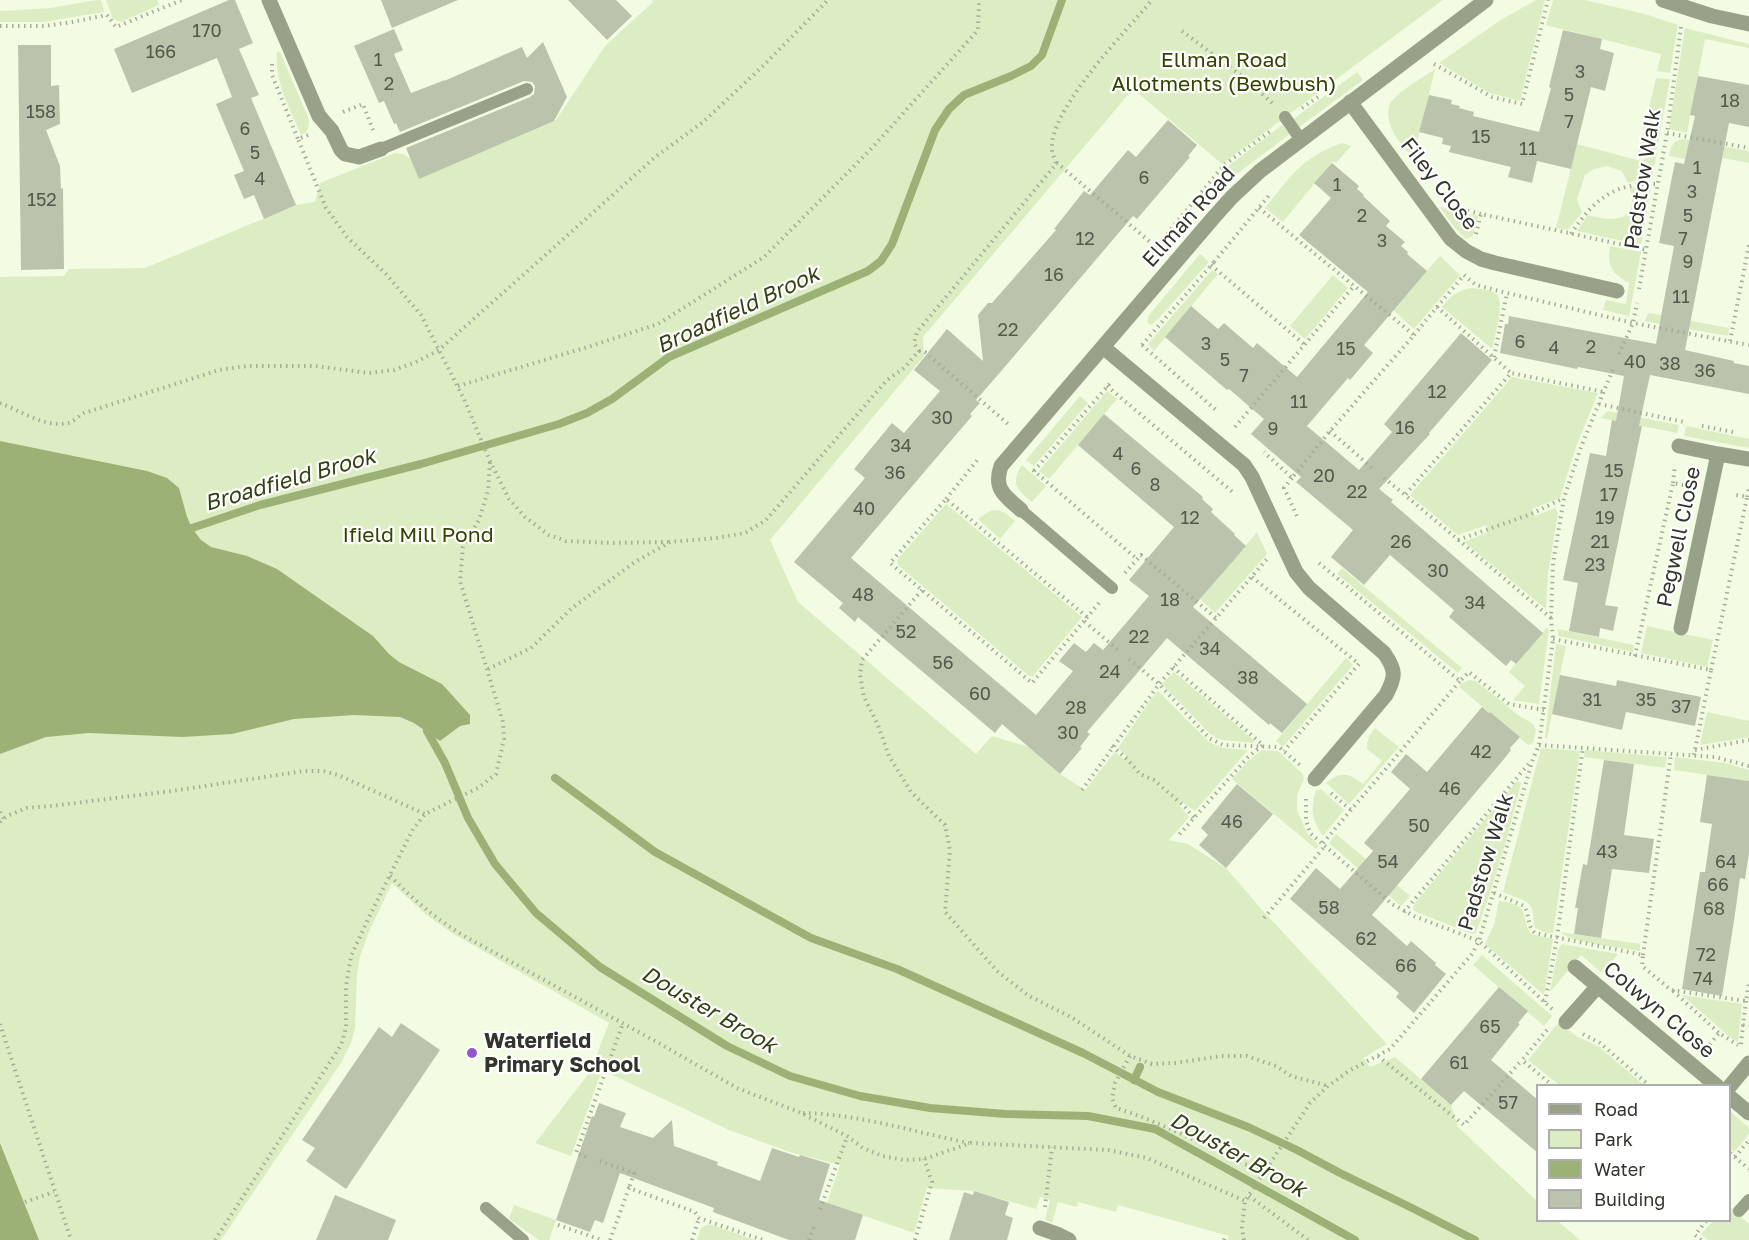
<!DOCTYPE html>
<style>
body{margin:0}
#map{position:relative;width:1749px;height:1240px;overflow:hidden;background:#f1fce2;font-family:"Golos Text",sans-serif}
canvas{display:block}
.legend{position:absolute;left:1536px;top:1084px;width:195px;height:138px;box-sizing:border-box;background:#fff;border:2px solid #adaeab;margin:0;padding:8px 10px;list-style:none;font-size:18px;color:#32352c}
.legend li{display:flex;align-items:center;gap:12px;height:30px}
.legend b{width:30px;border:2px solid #adaeab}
</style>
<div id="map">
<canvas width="1749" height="1240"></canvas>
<ul class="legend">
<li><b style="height:8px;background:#98a288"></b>Road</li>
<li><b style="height:16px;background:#ddedc3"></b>Park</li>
<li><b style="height:16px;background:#9bb175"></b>Water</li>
<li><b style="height:16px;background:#bac4ac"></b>Building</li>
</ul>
</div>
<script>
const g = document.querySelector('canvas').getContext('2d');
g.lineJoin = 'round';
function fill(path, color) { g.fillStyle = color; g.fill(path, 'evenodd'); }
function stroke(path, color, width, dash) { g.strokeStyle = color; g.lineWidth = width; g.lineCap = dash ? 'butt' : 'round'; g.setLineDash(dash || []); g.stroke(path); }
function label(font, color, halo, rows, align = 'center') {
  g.font = font + ' "Golos Text",sans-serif'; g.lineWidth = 4.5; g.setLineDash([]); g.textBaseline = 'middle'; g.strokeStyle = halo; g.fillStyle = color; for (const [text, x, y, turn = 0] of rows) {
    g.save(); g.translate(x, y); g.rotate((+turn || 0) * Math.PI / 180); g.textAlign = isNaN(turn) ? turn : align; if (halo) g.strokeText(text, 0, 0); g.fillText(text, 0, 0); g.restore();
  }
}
const green = new Path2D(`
 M96,0H100L102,2L104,12L44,22H0V11L50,8Z
 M106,0H157L159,5L121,22L113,19Z
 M652,0H1443L1222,164L1133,89L923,337L924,356L770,540L798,602L976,754L992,736L1029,747L1060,774L1085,790L1115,752L1124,759L1126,756L1118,748L1151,699L1158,691L1209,742L1223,748L1248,750L1195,811L1181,801L1179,805L1189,817L1169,840L1188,844L1226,868L1264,912L1387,1044L1363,1058L1370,1067L1395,1057L1451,1105L1458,1127L1537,1201L1538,1220L1558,1221L1580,1240H1228L1229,1236L1118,1205L1116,1212L1078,1202L1077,1207L1058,1202L1052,1223L1045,1220L1050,1200L1040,1197L1036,1209L974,1191L927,1188L914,1233L827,1203L840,1165L790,1152L729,1130L602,1070L571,1156L535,1143L590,1072L609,1023L452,933L425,914L392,883L368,934L360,957L357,974L355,1029L351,1043L341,1063L221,1240H0V277L64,276L69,269L145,268L296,205L315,202L320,183L395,153L403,154L411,159L487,149L556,120L605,46L653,2Z
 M1536,0H1545L1520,101L1490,93L1439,63L1499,21Z
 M1553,0H1585L1645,14L1678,25L1670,73L1657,71L1661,54L1546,25Z
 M1685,28L1749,44V48L1705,39L1687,133L1669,129Z
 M277,52H280L308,117C310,124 309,127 305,133L301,135C290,108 274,82 277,52Z
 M1435,69L1413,159C1406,150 1398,141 1393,132C1389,124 1386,111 1390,104C1394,94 1425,76 1435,69Z
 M1357,72L1363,80L1298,128L1292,120Z
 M1656,78L1670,79L1657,149L1642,156L1638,154Z
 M1282,125L1290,134L1233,177L1226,168Z
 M1683,139L1749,151V163L1687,151L1685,159L1669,156C1671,146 1673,141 1683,139Z
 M1342,143L1351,146L1336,163L1333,161L1283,222L1265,208C1291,176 1301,158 1342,143Z
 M1577,144L1641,161L1657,153L1653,173L1650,179H1639L1628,183L1622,171L1607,166L1594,169L1585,175L1577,200L1582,212L1568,230L1556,228Z
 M1640,186L1651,187L1641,245L1577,231L1588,215C1612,222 1640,223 1630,188Z
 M1440,207L1478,216L1473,236L1466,239L1454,227Z
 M1610,246L1641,252L1629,316L1603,310L1606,300L1626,304L1629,283C1611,273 1607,266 1610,246Z
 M1200,254L1209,262L1159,318L1151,325L1147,322L1149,315Z
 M1440,256L1460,275L1414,329L1393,310Z
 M1212,270L1218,274L1154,351L1148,344Z
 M1333,275L1348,288L1305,339L1290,326Z
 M1472,288C1478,289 1490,289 1495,293C1507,301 1494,338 1492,349L1442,307C1451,296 1457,290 1472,288Z
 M1649,313L1729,328L1728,336L1644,321Z
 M1512,377L1598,393L1576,447L1560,498L1532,509L1535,516L1555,508L1558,513L1548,574L1546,609L1464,542L1488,532L1487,525L1458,535L1410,495Z
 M1107,391L1117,399L1049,479L1039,471Z
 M1080,396L1088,403L1034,466L1026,460Z
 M1608,411L1679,425L1677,433L1600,418Z
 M1686,426L1749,439V448L1684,436Z
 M1022,465L1046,486L1032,502C1017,489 1010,485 1022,465Z
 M946,504L1082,617L1033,676H1029L898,565L897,560Z
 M998,510L1005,513L1015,521L1000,539L978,519L990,511Z
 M1257,532L1267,554L1215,613L1200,599Z
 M1342,568L1462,668L1458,673L1337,574Z
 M1647,626L1713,640L1707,667L1641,653Z
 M1546,628L1549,630L1539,704L1513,700L1525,686L1509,672Z
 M1558,629L1634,645L1633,652L1558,636Z
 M1556,644L1566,646L1547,739L1545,737Z
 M1346,658L1353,665L1283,747L1276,741Z
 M1174,672L1255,741L1253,743L1222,740L1216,738L1209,733L1162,684Z
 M1469,680L1476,681L1518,715L1533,724L1536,730L1533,743L1528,745L1459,687L1462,683Z
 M1707,712L1749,721V737L1700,745Z
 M1375,728L1399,747L1349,804L1326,783C1342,771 1348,773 1363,784L1382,761L1367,749C1367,740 1369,735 1375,728Z
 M1541,748L1580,751L1553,933H1546L1535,928C1533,921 1534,915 1532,909C1528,898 1512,897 1503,892Z
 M1262,750L1278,751L1303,774L1304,779L1297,795V810L1307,833L1319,846L1316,849L1232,779L1248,761Z
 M1585,750L1667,757L1665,768L1584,757Z
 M1675,757L1725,763L1749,770V781L1674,770Z
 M1517,781L1521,783C1509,834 1494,884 1476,933L1472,934L1414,911L1413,907L1415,903Z
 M1321,789L1344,810L1323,836C1312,820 1310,810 1316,790Z
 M1336,834L1410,896L1401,906L1329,843Z
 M1499,901C1532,905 1519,914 1531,934L1553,939L1544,995L1485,944L1494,925Z
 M1560,932L1640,944V951C1622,948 1572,943 1560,932Z
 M1562,944L1618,954L1602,973L1581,955L1550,992L1558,950Z
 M1482,955L1552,1016L1544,1026L1473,965Z
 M1682,995L1742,1004L1738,1042L1731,1038Z
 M1559,1022L1576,1036L1598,1046L1644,1085H1559L1528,1060Z
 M1730,1111L1749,1128V1134L1734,1152L1730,1148Z
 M514,1205L556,1220L549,1240H539L509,1219Z
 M1730,1207L1749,1224V1240H1708L1701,1234L1713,1221L1730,1220Z
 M709,1224L755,1240H697L701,1228Z`);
const water = new Path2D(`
 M0,441L147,471L167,478L179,488L187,517L192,528L201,540L211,547L247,556L277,569L373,636L389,654L399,662L442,684L470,715V724L460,726L440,741L414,723L400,717L354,715L294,719L232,734L182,737L89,733L46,737L0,754Z
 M0,1143L39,1240H0Z`);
const stream = new Path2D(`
 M192,528L260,505L421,464L559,424L587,413L612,399L669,357L868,271L881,261L892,244L935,130L949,109L964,95L1011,76L1031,66L1042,55L1062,0
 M427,731L445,763L468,818L495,864L536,913L600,967L727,1046L790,1076L860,1096L930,1108L1006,1114L1088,1116L1155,1129L1355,1240
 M555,778L655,852L811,938L897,969L1083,1053L1158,1092L1248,1127L1297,1150L1340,1173L1410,1207L1475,1240
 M1134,1080L1140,1067`);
const building = new Path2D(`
 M229,0H235L253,43L239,49L259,95L251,98L296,205L264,219L254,195L244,199L234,175L244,171L216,104L232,97L217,58L132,93L114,49Z
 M381,0H458L392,28Z
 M568,0H616L632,16L607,40Z
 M394,29L403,50L394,54L411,93L445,80L444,81L522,47L527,58L543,42L567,97L554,121L419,179L406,148L530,97L534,94L535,86L532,82L524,81L400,132L396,123L394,124L384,101L379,103L354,46Z
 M1563,30L1602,39L1600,49L1614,53L1605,91L1591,87L1571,169L1537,161L1532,183L1508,177L1511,167L1449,152L1451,146L1442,144L1443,138L1419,132L1429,95L1452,100L1451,104L1460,106L1459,108L1474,112L1473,116L1539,132L1551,88L1549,87Z
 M18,45H51V86L59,85L60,124L46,130L60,166L61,189L63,188L64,269L21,270Z
 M1698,76L1749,85V127L1729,123L1685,350L1734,361V363L1749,366V394L1650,375L1639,426H1642L1605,605L1618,607L1613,631L1600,628L1599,637L1569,631L1578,583L1563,580L1590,453L1606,456L1612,420L1616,421L1624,376L1578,367L1577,369L1500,353L1505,324H1508L1509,316L1656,344L1674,246L1659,243L1675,162L1684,164L1695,116L1690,115Z
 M1168,120L1197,145L1188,156L1190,157L1137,219L1133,216L1003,369L976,400L980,403L970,414L972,416L851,558L1036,715L1073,671L1059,661L1074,643L1086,652L1094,643L1103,650L1149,596L1129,580L1174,527L1078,445L1104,414L1203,497L1202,499L1213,509L1211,512L1235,534L1234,535L1246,546L1193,607L1307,704L1282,733L1270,723L1269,725L1167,638L1087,732L1090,734L1080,747L1082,748L1060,774L1002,724L995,733L858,617L855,622L839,608L843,603L794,562L865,478L854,469L892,423L904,433L940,391L914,370L947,329L983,361L978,315L988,303H992L1056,230L1054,229L1084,191L1090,195L1128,150L1136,157Z
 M1332,163L1359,186L1357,189L1364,195L1363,196L1390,221L1386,226L1405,242L1401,246L1408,252L1407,254L1427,271L1364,345L1373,353L1350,380L1348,378L1307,426L1359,470L1392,432L1384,424L1461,333L1492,360L1429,433L1430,434L1379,489L1393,500L1391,502L1543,633L1516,664L1511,660L1506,666L1477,641L1449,617L1454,610L1390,555L1364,585L1331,557L1353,530L1296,482L1301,477L1251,434L1264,419L1229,389L1227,390L1165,337L1191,306L1218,329L1224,323L1253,348L1257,343L1297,377L1368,292L1299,235L1331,198L1314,183Z
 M1560,675L1616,686L1617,680L1701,697L1695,726L1626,712L1622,730L1552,714Z
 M1482,707L1489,713L1490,712L1520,737L1510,748L1511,750L1504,759L1372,915L1407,946L1411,941L1436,963L1435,965L1446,974L1414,1013L1396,997L1399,993L1290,899L1316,868L1340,889L1373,851L1364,843L1410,789L1391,772L1406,754L1427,772Z
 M1604,760L1634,764L1624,835L1654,839L1649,873L1612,869L1601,938L1574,934L1578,908H1575L1583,864L1587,865Z
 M1707,775L1749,781V853L1745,879L1740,878L1734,921L1722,996L1682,989L1700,872H1705L1712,824L1700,822Z
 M1237,784L1273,814L1226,868L1199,845L1208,835L1201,828Z
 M1499,987L1528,1011L1518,1023L1520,1024L1491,1060L1538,1100V1153L1464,1091L1451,1105L1421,1079Z
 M401,1023L440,1050L346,1189L306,1161L315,1148L302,1140L379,1027L392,1037Z
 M599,1103L626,1113L620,1127L653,1138L672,1120L674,1146L718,1162L717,1165L760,1181L772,1148L799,1157L800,1155L830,1164L819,1200L863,1215L855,1240H789L713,1212L714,1208L620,1173L603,1223L595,1220L590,1232L556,1220L592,1116L594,1117Z
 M974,1191L1009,1202L1005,1215L1013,1218L1007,1240H949L964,1192L973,1195Z
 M335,1195L396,1220L388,1240H316Z`);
const path = new Path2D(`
 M0,26H45L72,22L107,15L116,27L182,0
 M1182,31L1247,80L1272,103
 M272,64V75L298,139
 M1434,64L1492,97L1522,104L1548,0
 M1302,108L1318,97
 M343,112L363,104L373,130
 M1667,133L1749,148
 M308,135L298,139L326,208L347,237L386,274L421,315L464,399L490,461L509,499L525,517L549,535L566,541L612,543L668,542
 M1056,163C1054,157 1051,151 1052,145C1054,105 1126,31 1152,0
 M1259,208L1414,335L1330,431L1292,478L1264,452
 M1456,208L1481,214
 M1476,234L1481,214L1647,250
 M1571,234C1593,200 1615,182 1657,184
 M1148,257L1224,165L1272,130
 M1214,262L1271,193
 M1211,265L1305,345
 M1639,289L1667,133L1681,27
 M1437,307L1464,275L1476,285L1507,293
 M1414,335L1437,307L1511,373
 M1730,341L1749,245
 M1142,345L1216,410
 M1142,345L1214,262L1213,261
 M919,351L925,352L1008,424
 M1619,354L1633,323L1637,303
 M1494,357L1507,293L1633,323L1749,345
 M458,386L591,346L658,324L764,257L872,148L978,30L979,0
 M1107,386L1235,494
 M0,403C21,411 45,428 68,423C73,422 79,416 84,413L219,370L247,366H315L369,373L394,370L414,363L439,350L654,158L703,122L764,65L828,0
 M1599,404L1684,422L1683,425
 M1702,426L1733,432
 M1235,427L1354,286
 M1330,431L1372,468
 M1033,470L1137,559
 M1034,471L1112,381
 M1292,478L1284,488L1297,516
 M1384,478L1405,495
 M1673,483L1675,465
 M1747,497L1749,487
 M946,499L979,458
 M1458,540L1531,514L1564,498
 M1319,563L1460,681L1469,672L1509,704L1544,710
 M1125,573L1141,555L1216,618
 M1252,577L1359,664L1284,751
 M922,590L862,660L860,675L864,697L878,725L889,756L911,792L945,825L950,850L945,912L997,971L1029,996L1071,1017L1130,1056L1152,1064L1176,1063L1221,1056H1247L1276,1066L1291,1076L1328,1086
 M1099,603L1084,621L1118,650
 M1551,618L1405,495L1511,373L1604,392
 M1084,621L1032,683L890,563L946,499L1087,617
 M1553,639L1711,670L1694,755
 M1635,656L1673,483L1689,486
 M1129,659L1159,684L1209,738L1223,745L1279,747L1301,766
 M1173,667L1263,745L1248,757L1178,836
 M488,669L531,648L572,608L635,562L670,542L716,538L745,533L766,520L887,380L904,368L919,351L914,343L917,332L1057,163L1156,247
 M1711,670L1747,497L1732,494
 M1539,745L1715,757L1749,766
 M1112,746L1127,759L1140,774L1154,780L1184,806L1194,818
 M1695,750L1749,740
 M1082,790L1159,684L1267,559
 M1331,793L1351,810
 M1306,799V820L1310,833L1392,904L1414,916L1479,941L1552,1009
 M0,812L4,819
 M0,822L7,816L27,808L51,806L172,791L304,771H323L338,775L425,814
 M1323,843L1460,681
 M390,876C414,900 437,920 466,937L655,1041L737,1088L799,1112L847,1136L863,1148L882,1156L904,1160L924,1159L971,1143L1108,1150L1147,1158L1245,1201
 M1494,893L1524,906C1530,915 1527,926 1535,933L1643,955L1642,966L1671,990L1746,1001L1749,983
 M1404,912L1531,761
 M1264,918L1325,846
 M1643,955L1671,754
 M1673,991L1719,1033
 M1746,1001L1743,1025L1749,1026
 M1545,1002L1557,938L1583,747
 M0,1024L71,1240
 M1547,1030L1522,1060L1553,1086
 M1583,1034L1600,1043L1650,1086
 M1741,1044L1743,1025
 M1706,1049L1719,1033L1738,1045
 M1130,1056L1115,1083L1112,1098L1116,1108C1167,1124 1214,1151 1263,1172
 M1378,1056L1464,1125L1522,1060
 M803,1113C859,1114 914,1132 969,1143
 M1730,1153L1749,1169
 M586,1157L576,1153L623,1023
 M1735,1157L1749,1140
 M600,1161L634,1173L629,1188
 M1249,1196L1308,1240
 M25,1202L54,1192
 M1045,1207L1052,1147
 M820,1209L847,1137
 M558,1225L602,1240
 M215,1240L341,1045L346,1028V986L351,956L370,915L413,829L425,814L478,788L496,774L504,739L503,722L460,581L463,547L479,520L488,491L490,461
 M610,1240L629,1188L695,1212L699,1218L763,1240
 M692,1240L699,1218
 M809,1240L815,1224
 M915,1240L932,1182L924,1159
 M1224,1240L1225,1237
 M1244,1240L1242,1228L1245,1201L1310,1103L1328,1086L1349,1071L1390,1049L1472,954L1479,941L1533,759L1539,745L1553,639L1551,618L1553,563L1564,498L1581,447L1613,369
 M1701,1240L1695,1235L1707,1220`);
const lane = new Path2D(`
 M1285,117L1301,140
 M381,149L527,89
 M1021,510L1112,588
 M486,1208L523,1240
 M1739,1211L1749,1200`);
const street = new Path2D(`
 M269,0L319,116L332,131L341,150L345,154L359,157L381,149
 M1663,0L1712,16L1749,24
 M1350,102L1451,239L1466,251L1481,259L1495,263L1617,291
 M1103,347L1244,465L1252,477L1296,572L1309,588L1384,653C1396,670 1396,676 1386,695L1315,779
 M1679,446L1718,454
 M1021,510C1005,496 993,489 1001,466L1214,217L1232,197L1260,171L1486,0
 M1681,628L1718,454L1749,459
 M1575,967L1717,1086
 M1566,1022L1598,986
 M1730,1086L1749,1063
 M1730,1097L1749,1113
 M1040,1228L1057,1234L1069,1240`);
const markers = [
 [472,1053,6,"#9357cd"]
];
const numberNames = [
 ["170",207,31],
 ["166",161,52],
 ["1",378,60],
 ["3",1580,72],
 ["2",389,84],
 ["5",1569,95],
 ["18",1730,101],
 ["158",41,112],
 ["7",1569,122],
 ["6",245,129],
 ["15",1481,137],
 ["11",1528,149],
 ["5",255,153],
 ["1",1697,168],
 ["6",1144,178],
 ["4",260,179],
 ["1",1337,185],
 ["3",1692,192],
 ["152",42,200],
 ["2",1362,216],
 ["5",1688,216],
 ["12",1085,239],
 ["7",1683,239],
 ["3",1382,241],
 ["9",1688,262],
 ["16",1054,275],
 ["11",1681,297],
 ["22",1008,330],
 ["6",1520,342],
 ["3",1206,344],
 ["2",1591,347],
 ["4",1554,348],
 ["15",1346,349],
 ["5",1225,360],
 ["40",1635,362],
 ["38",1670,364],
 ["36",1705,371],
 ["7",1244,376],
 ["12",1437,392],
 ["11",1299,402],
 ["30",942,418],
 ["16",1405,428],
 ["9",1273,429],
 ["34",901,446],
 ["4",1118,454],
 ["6",1136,469],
 ["15",1614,471],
 ["36",895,473],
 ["20",1324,476],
 ["8",1155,485],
 ["22",1357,492],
 ["17",1609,495],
 ["40",864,509],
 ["12",1190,518],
 ["19",1605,518],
 ["26",1401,542],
 ["21",1600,542],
 ["23",1595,565],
 ["30",1438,571],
 ["48",863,595],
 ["18",1170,600],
 ["34",1475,603],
 ["52",906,632],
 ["22",1139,637],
 ["34",1210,649],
 ["56",943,663],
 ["24",1110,672],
 ["38",1248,678],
 ["60",980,694],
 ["31",1592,700],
 ["35",1646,700],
 ["37",1681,707],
 ["28",1076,708],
 ["30",1068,733],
 ["42",1481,752],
 ["46",1450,789],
 ["46",1232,822],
 ["50",1419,826],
 ["43",1607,852],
 ["54",1388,862],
 ["64",1726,862],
 ["66",1718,885],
 ["58",1329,908],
 ["68",1714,909],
 ["62",1366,939],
 ["72",1706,955],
 ["66",1406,966],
 ["74",1703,979],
 ["65",1490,1027],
 ["61",1459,1063],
 ["57",1508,1103]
];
const parkNames = [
 ["Ellman Road",1224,60],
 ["Allotments (Bewbush)",1224,84],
 ["Ifield Mill Pond",418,535]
];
const streetNames = [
 ["Padstow Walk",1643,179,-81],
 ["Filey Close",1439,184,52],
 ["Ellman Road",1189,217,-48],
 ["Pegwell Close",1679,537,-78],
 ["Padstow Walk",1486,862,-73],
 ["Colwyn Close",1659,1010,40]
];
const poiNames = [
 ["Waterfield",484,1041],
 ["Primary School",484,1065]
];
const waterNames = [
 ["Broadfield Brook",738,310,-25],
 ["Broadfield Brook",290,480,-16],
 ["Douster Brook",709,1010,30],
 ["Douster Brook",1238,1155,29]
];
fill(green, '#ddedc3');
fill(water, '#9bb175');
stroke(stream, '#9bb175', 8);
fill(building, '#bac4ac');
stroke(path, '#a5ad99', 4, [1.5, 4.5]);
stroke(lane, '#98a288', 12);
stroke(street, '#98a288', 15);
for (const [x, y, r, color] of markers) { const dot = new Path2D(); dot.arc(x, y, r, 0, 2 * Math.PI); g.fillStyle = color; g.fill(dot); stroke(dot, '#fff', 2); }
label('18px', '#54594c', null, numberNames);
label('21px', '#324500', '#fff', parkNames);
label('21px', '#32352c', '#fff', streetNames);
label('bold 21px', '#32352c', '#fff', poiNames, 'left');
label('italic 22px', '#334215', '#fff', waterNames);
</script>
